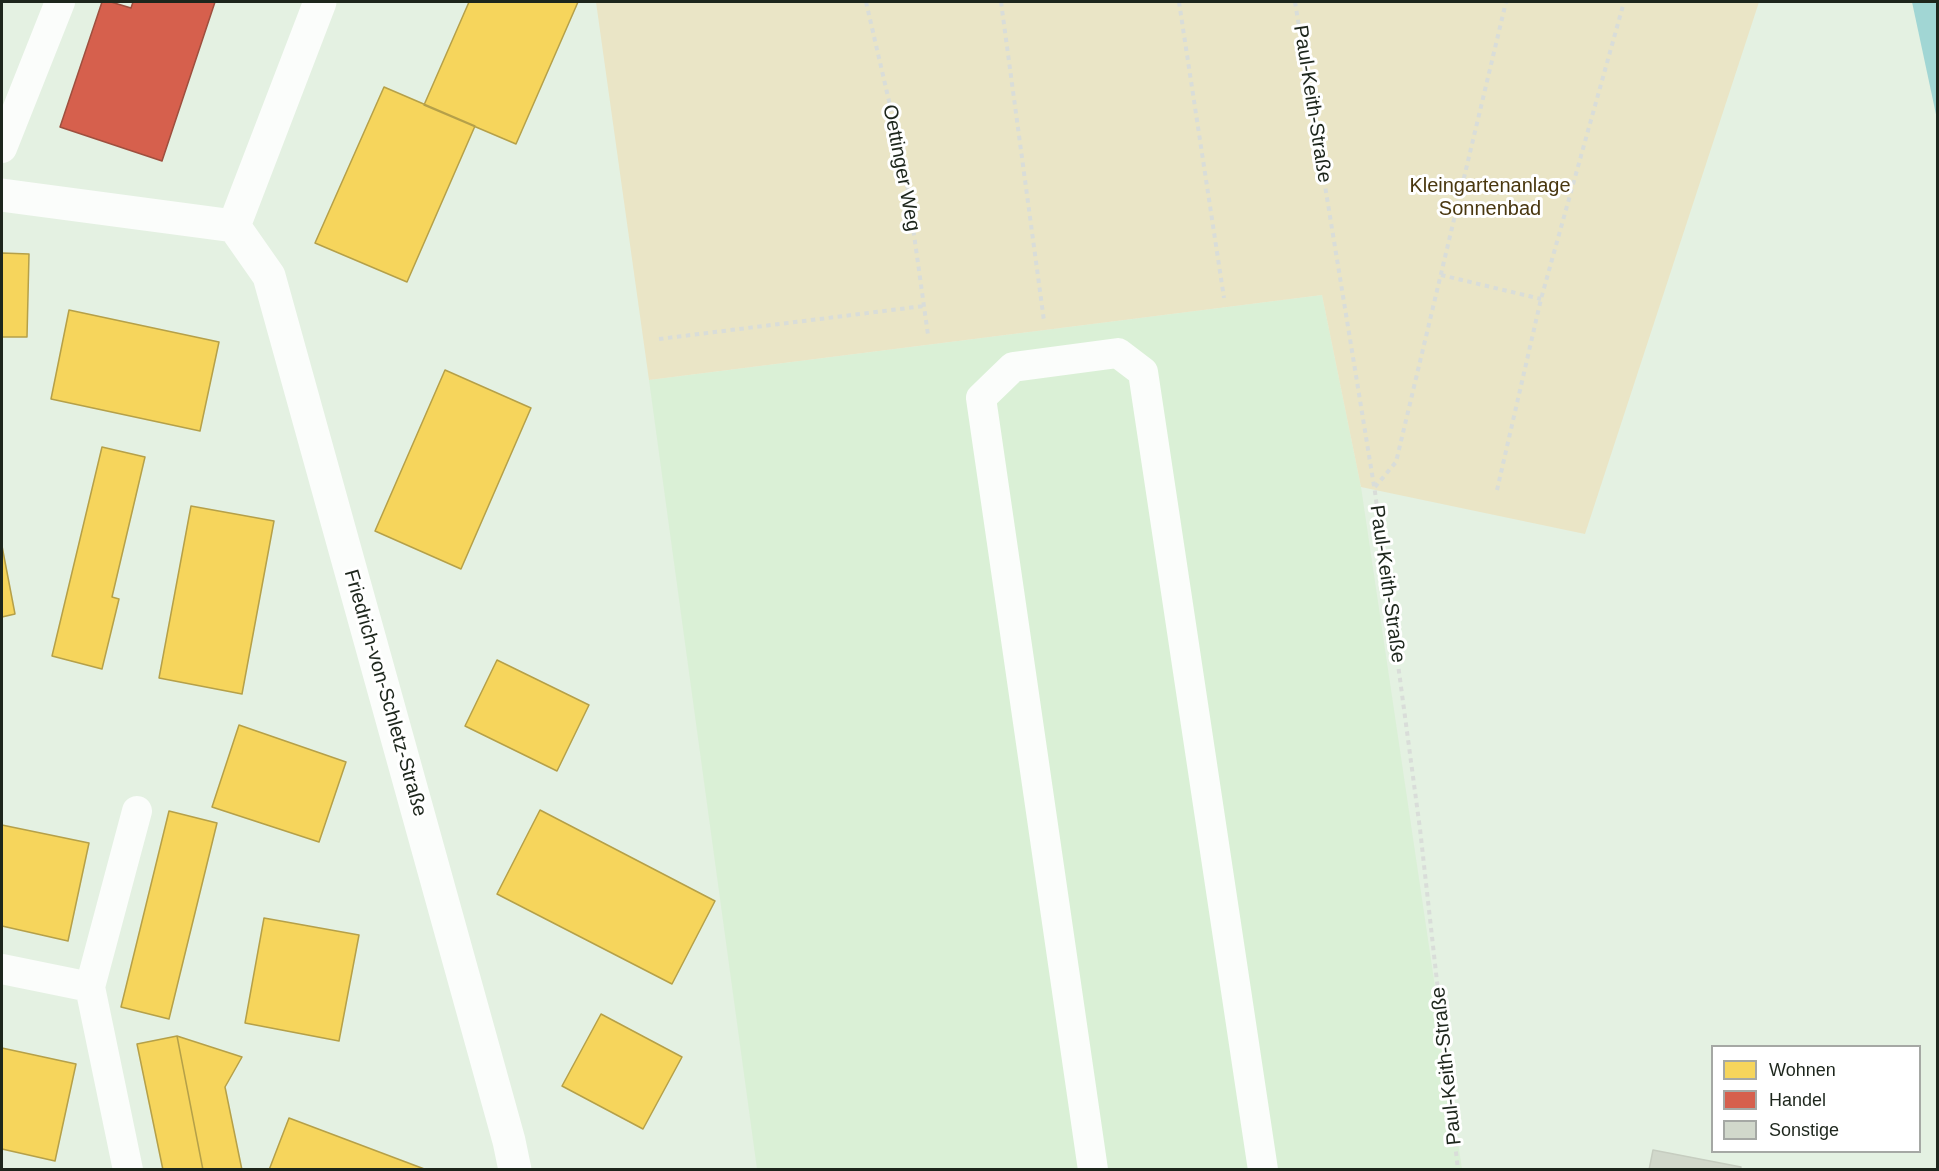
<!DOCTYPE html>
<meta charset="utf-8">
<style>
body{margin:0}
#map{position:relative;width:1939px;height:1171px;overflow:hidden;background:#e4f1e2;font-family:Arial,sans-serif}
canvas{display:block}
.frame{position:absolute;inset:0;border:3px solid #1d261c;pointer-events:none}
.legend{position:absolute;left:1711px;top:1045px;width:210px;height:108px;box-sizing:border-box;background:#fff;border:2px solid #a5a8a4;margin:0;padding:8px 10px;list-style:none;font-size:18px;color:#1d261c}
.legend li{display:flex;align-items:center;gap:12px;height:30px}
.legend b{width:30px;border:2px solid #a5a8a4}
</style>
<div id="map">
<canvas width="1939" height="1171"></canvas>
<div class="frame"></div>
<ul class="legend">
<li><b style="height:16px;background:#f6d55c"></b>Wohnen</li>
<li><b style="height:16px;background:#d6604d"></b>Handel</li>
<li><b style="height:16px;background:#d1d8cb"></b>Sonstige</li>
</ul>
</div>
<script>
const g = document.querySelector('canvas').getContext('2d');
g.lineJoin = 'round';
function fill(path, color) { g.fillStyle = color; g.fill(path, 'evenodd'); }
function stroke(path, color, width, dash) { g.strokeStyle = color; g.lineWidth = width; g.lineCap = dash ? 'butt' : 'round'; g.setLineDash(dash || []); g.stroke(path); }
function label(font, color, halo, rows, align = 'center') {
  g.font = font + ' Arial,sans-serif'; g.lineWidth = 6; g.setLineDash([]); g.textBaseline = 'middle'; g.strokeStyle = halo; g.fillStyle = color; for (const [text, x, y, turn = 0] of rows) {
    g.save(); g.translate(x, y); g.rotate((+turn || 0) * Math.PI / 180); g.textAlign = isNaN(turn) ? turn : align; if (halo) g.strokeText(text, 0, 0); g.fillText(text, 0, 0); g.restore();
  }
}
const built = new Path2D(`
 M1322,295L1361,487L1462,1169H757L649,380Z`);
const green = new Path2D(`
 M596,2H1759L1585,534L1361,487L1322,295L649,380Z`);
const water = new Path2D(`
 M1912,2H1937V119Z`);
const homes = new Path2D(`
 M469,2H578L516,144L424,105Z
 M384,87L475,126L407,282L315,243Z
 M2,253L29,254L27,337H2Z
 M69,310L219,342L200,431L51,399Z
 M445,370L531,408L461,569L375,531Z
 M102,447L145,457L112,597L119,599L102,669L52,656Z
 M191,506L274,521L242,694L159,678Z
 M2,546L15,614L2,617Z
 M497,660L589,705L557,771L465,726Z
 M239,725L346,762L319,842L212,807Z
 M540,810L715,901L672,984L497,894Z
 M169,811L217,823L169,1019L121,1007Z
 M2,825L89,843L68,941L2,926Z
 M264,918L359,935L339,1041L245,1023Z
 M601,1014L682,1057L643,1129L562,1086Z
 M177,1036L203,1170H163L137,1044Z
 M177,1036L242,1057L225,1087L242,1170H203Z
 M2,1048L76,1064L55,1161L2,1149Z
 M289,1118L427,1170H269Z`);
const shops = new Path2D(`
 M102,2H111L131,8L133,2H215L162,161L60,127Z`);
const building = new Path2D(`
 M1653,1150L1741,1167L1740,1170H1649Z`);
const path = new Path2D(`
 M866,2L905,170L928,335
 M1001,2L1044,321
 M1179,2L1224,298
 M1295,2L1375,492L1420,829L1458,1170
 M1441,275L1541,299
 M659,339L924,306
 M1375,487L1396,462L1506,2
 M1497,490L1541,299L1624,2`);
const service = new Path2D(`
 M2,148L60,2
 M2,969L90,987
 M128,1170L90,987L137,811
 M1093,1170L981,398L1013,367L1118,353L1143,372L1263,1170`);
const minor = new Path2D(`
 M2,195L234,226L269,276L509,1141L515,1170
 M234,226L320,2`);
const streetNames = [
 ["Paul-Keith-Straße",1312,104,81],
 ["Oettinger Weg",901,168,79],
 ["Paul-Keith-Straße",1387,584,82],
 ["Friedrich-von-Schletz-Straße",385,693,74],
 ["Paul-Keith-Straße",1447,1066,-96]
];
const parkNames = [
 ["Kleingartenanlage",1490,186],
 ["Sonnenbad",1490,209]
];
fill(built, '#daf0d6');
fill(green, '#eae5c6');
fill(water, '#a1d6d4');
fill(homes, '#f6d55c');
stroke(homes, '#b5a049', 1.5);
fill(shops, '#d6604d');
stroke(shops, '#9e4f3e', 1.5);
fill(building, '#d1d8cb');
stroke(building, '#c6cdc0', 1.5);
stroke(path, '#d9ddd9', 4, [4.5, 4.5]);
stroke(service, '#fbfdfb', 30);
stroke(minor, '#fbfdfb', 33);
label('20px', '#1d261c', '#fff', streetNames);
label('20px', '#49370f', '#fff', parkNames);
</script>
